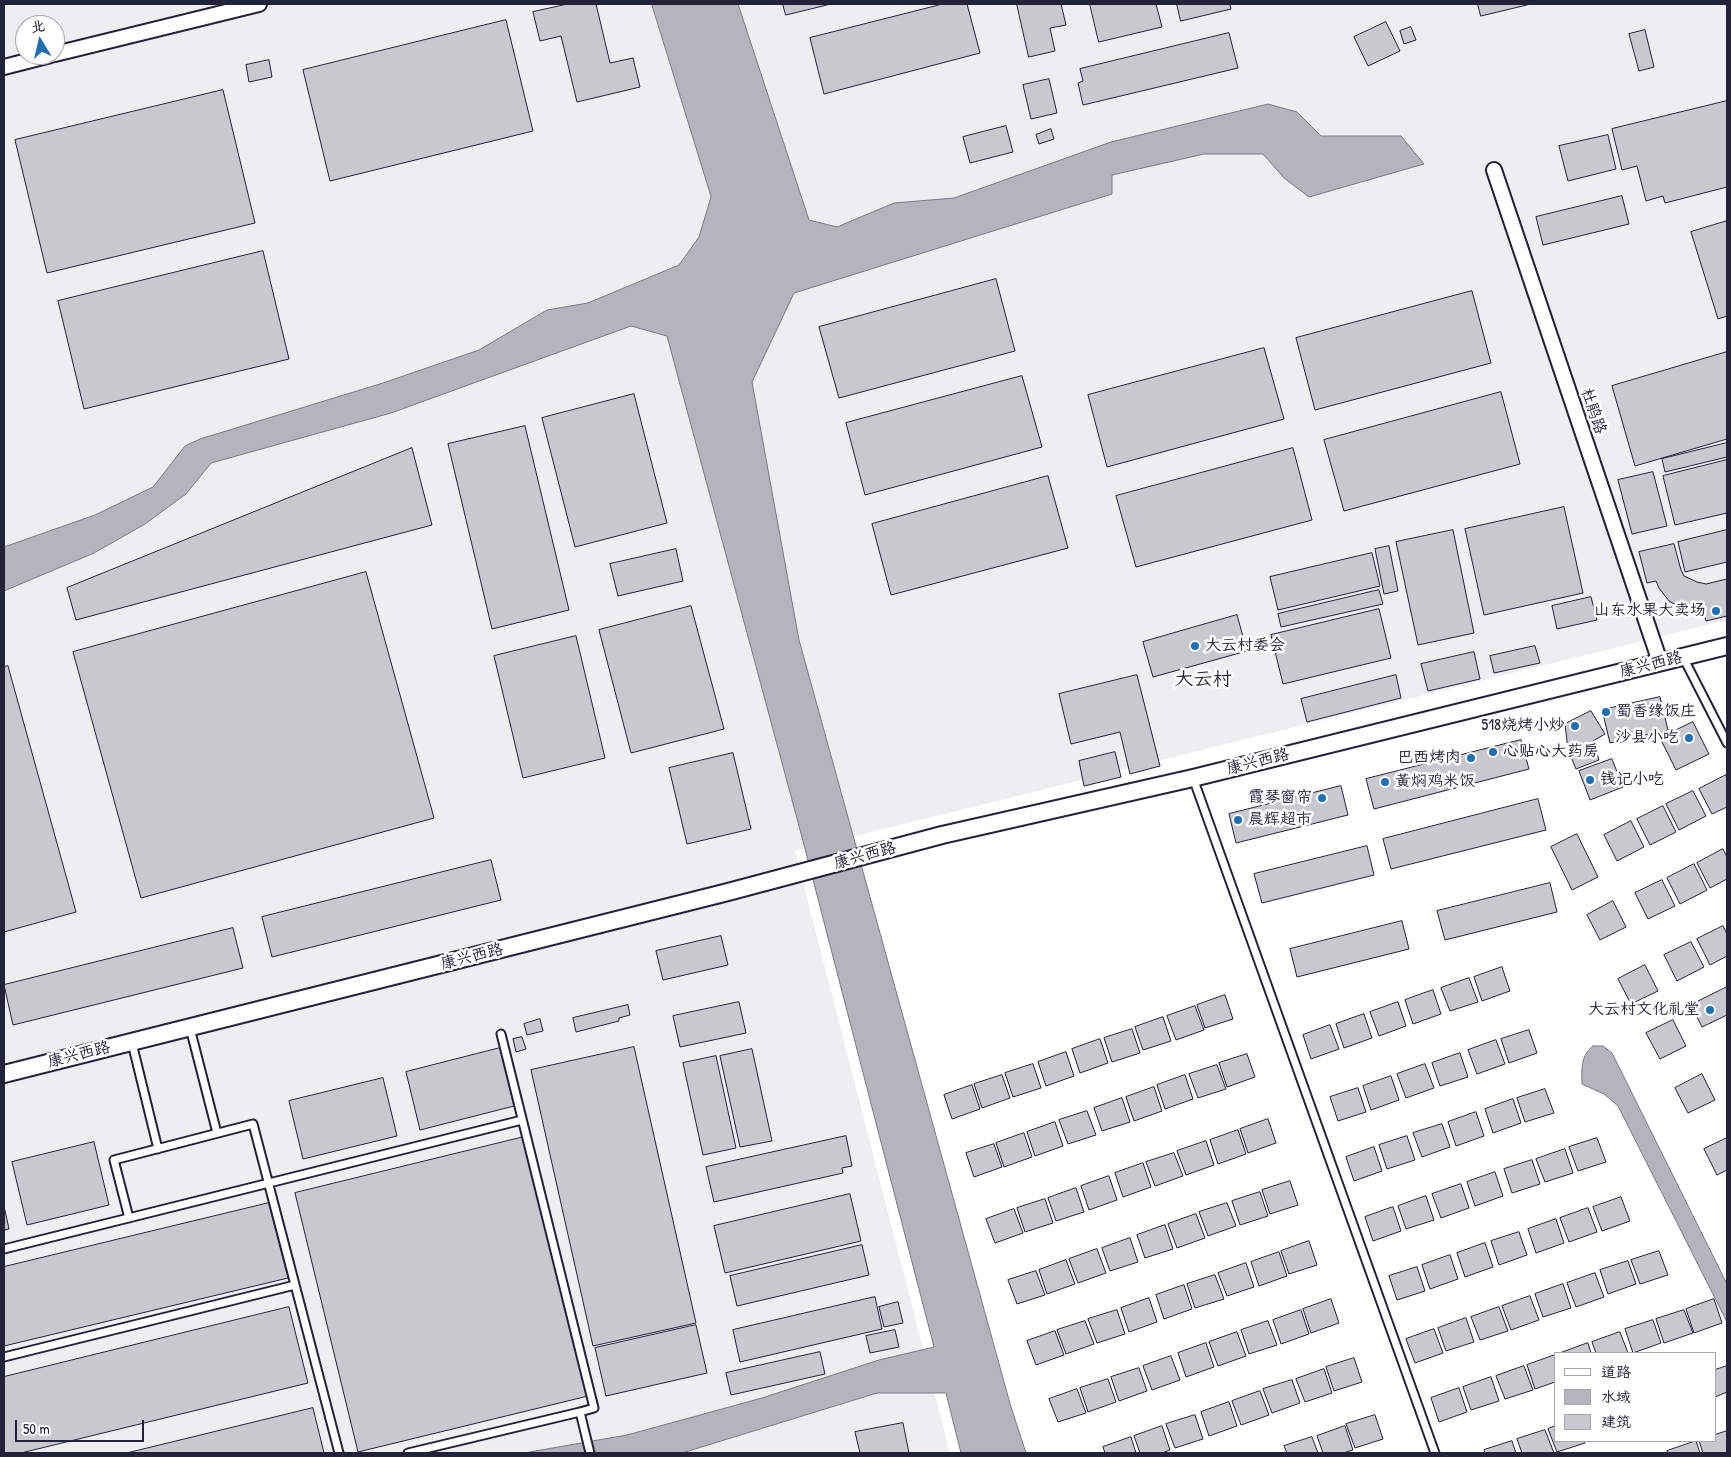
<!DOCTYPE html>
<meta charset="utf-8">
<style>
body{margin:0}
#map{position:relative;width:1731px;height:1457px;overflow:hidden;background:#fff;font-family:"Patrick Hand","LXGW WenKai TC",sans-serif}
canvas{display:block}
.frame{position:absolute;inset:0;border:5px solid #22223b;pointer-events:none}
.legend{position:absolute;left:1554px;top:1352px;width:162px;height:90px;box-sizing:border-box;background:#fff;border:1px solid #a7a7b1;margin:0;padding:6px 9px;list-style:none;font-size:15px;color:#22223b}
.legend li{display:flex;align-items:center;gap:10px;height:25px}
.legend b{width:25px;border:1px solid #a7a7b1}
.north{position:absolute;left:15px;top:15px;width:50px;height:50px;box-sizing:border-box;background:#fff;border:1px solid #a7a7b1;border-radius:50%;rotate:351deg;font-size:14px;font-weight:700;line-height:20px;text-align:center;color:#22223b}
.north::after{content:'';display:block;margin:auto;width:18px;height:22px;background:#1f6fb2;clip-path:polygon(50% 0,100% 100%,50% 72%,0 100%)}
.scale{position:absolute;left:15px;top:1420px;width:129px;height:22px;box-sizing:border-box;border:2px solid #22223b;border-top:0;padding-left:6px;font-size:15px;line-height:18px;white-space:nowrap;color:#22223b;-webkit-text-stroke:4px #fff;paint-order:stroke}
</style>
<div id="map">
<canvas width="1731" height="1457"></canvas>
<div class="frame"></div>
<ul class="legend">
<li><b style="height:6px;background:#fff"></b>道路</li>
<li><b style="height:14px;background:#b4b4bc"></b>水域</li>
<li><b style="height:14px;background:#c8c8cf"></b>建筑</li>
</ul>
<div class="north">北</div>
<div class="scale">50 m</div>
</div>
<script>
const g = document.querySelector('canvas').getContext('2d');
g.lineJoin = 'round';
function fill(path, color) { g.fillStyle = color; g.fill(path, 'evenodd'); }
function stroke(path, color, width, dash) { g.strokeStyle = color; g.lineWidth = width; g.lineCap = dash ? 'butt' : 'round'; g.setLineDash(dash || []); g.stroke(path); }
function label(font, color, halo, rows, align = 'center') {
  g.font = font + ' "Patrick Hand","LXGW WenKai TC",sans-serif'; g.lineWidth = 5; g.setLineDash([]); g.textBaseline = 'middle'; g.strokeStyle = halo; g.fillStyle = color; for (const [text, x, y, turn = 0] of rows) {
    g.save(); g.translate(x, y); g.rotate((+turn || 0) * Math.PI / 180); g.textAlign = isNaN(turn) ? turn : align; if (halo) g.strokeText(text, 0, 0); g.fillText(text, 0, 0); g.restore();
  }
}
const built = new Path2D(`
 M4,4H1727V620L795,851L950,1453H4ZM25,25H55V55H25Z`);
const water = new Path2D(`
 M652,4H738L809,220L837,227L894,203L954,198L1111,142L1268,104L1297,112L1321,136H1401L1424,164L1309,197L1284,178L1263,154H1204L1112,175V194L794,293L752,382L799,640L1011,1407L1026,1453H961L946,1393H877L682,1453H524L627,1435L762,1398L879,1360L934,1347L802,837L667,336L631,326L391,413L211,463L186,494L145,524L94,553L4,591V547L95,515L153,487L185,446L200,439L383,383L479,350L547,310L588,303L679,265L699,237L711,197Z
 M1593,1046H1603L1612,1053L1727,1284V1322L1618,1106L1604,1094L1582,1084C1582,1070 1580,1056 1593,1046Z`);
const building = new Path2D(`
 M568,4H596L610,63L633,58L640,87L577,102L561,36L540,41L533,12Z
 M783,4H831L786,15Z
 M943,4H967L980,53L824,94L810,38Z
 M1017,4H1061L1066,25L1050,28L1055,51L1029,57Z
 M1090,4H1156L1162,27L1099,42Z
 M1177,4H1230L1231,9L1181,21Z
 M1478,4H1531L1481,16Z
 M506,20L533,131L330,181L303,70Z
 M1386,22L1400,51L1368,66L1354,37Z
 M1411,27L1416,40L1404,44L1400,31Z
 M1645,30L1654,67L1639,71L1629,34Z
 M1229,33L1238,68L1083,105L1078,83L1083,81L1080,69Z
 M269,60L272,77L249,82L246,65Z
 M1049,79L1057,113L1031,119L1023,85Z
 M223,90L255,223L47,273L15,140Z
 M1727,101V187L1665,203L1663,196L1646,201L1637,166L1622,170L1612,129Z
 M1006,126L1013,152L970,163L963,137Z
 M1051,129L1054,139L1039,144L1036,135Z
 M1608,135L1616,169L1568,181L1559,146Z
 M1622,196L1629,224L1543,245L1536,217Z
 M1727,221V316L1718,319L1691,232Z
 M263,251L289,359L84,409L58,301Z
 M996,279L1015,351L839,398L819,327Z
 M1472,291L1491,363L1315,410L1296,338Z
 M1264,348L1284,419L1107,467L1088,395Z
 M1727,352V439L1635,466L1612,386Z
 M1022,376L1042,447L865,495L846,423Z
 M1501,392L1520,464L1344,511L1324,440Z
 M634,394L667,523L575,547L542,418Z
 M525,426L569,610L492,629L448,444Z
 M1727,443V457L1665,472L1662,459Z
 M412,448L432,525L76,620L67,588Z
 M1293,448L1312,520L1136,567L1116,496Z
 M1727,460V513L1675,525L1663,476Z
 M1653,472L1667,526L1632,534L1618,480Z
 M1048,476L1068,548L891,595L872,524Z
 M1564,507L1583,593L1484,615L1465,529Z
 M1453,530L1474,633L1418,645L1396,542Z
 M1727,530V562L1685,572L1678,542Z
 M1674,544L1681,570L1684,576L1697,582L1706,584L1727,579V616L1706,621L1703,612L1687,611L1669,601L1659,588L1656,581L1647,583L1639,552Z
 M1389,546L1398,591L1384,594L1375,549Z
 M676,549L683,581L618,596L610,564Z
 M1372,553L1380,586L1278,610L1270,577Z
 M366,572L434,818L141,898L73,652Z
 M1379,590L1383,604L1281,627L1278,614Z
 M1591,597L1597,620L1557,629L1552,606Z
 M691,606L724,729L631,753L599,630Z
 M1379,609L1391,658L1283,684L1271,635Z
 M1237,615L1247,651L1153,677L1143,642Z
 M576,636L605,758L523,778L494,656Z
 M1535,646L1540,663L1494,673L1490,656Z
 M1474,652L1480,679L1428,691L1421,664Z
 M8,666L76,912L4,932V667Z
 M1137,675L1160,766L1130,774L1120,732L1071,744L1059,694Z
 M1396,675L1401,698L1307,722L1301,699Z
 M1660,697L1668,730L1610,743L1602,710Z
 M1591,711L1605,734L1593,741L1599,760L1576,769L1568,750L1565,724Z
 M1693,722L1709,754L1676,770L1660,738Z
 M1521,740L1529,769L1374,809L1366,779Z
 M1115,752L1121,777L1084,786L1079,761Z
 M733,753L751,829L687,844L669,768Z
 M1612,759L1623,787L1590,800L1579,771Z
 M1726,775L1727,778V807L1712,814L1699,789Z
 M1341,786L1348,815L1236,843L1229,814Z
 M1693,791L1706,816L1679,830L1666,804Z
 M1538,799L1546,830L1391,869L1383,839Z
 M1663,806L1676,832L1650,845L1637,819Z
 M1631,821L1644,847L1617,861L1604,835Z
 M1577,834L1598,877L1572,890L1551,847Z
 M1367,846L1374,875L1262,903L1254,874Z
 M1723,849L1727,857V879L1710,888L1697,863Z
 M491,860L501,900L272,957L262,917Z
 M1694,864L1707,890L1680,904L1667,878Z
 M1662,880L1675,906L1648,919L1635,893Z
 M1550,883L1557,912L1445,940L1437,911Z
 M1613,901L1626,927L1600,940L1587,915Z
 M1402,921L1409,949L1297,977L1290,949Z
 M1723,926L1727,934V956L1710,965L1697,939Z
 M233,928L243,968L13,1025L4,985Z
 M721,936L728,965L663,980L656,951Z
 M1691,942L1704,967L1677,981L1664,955Z
 M1645,965L1658,991L1631,1004L1618,979Z
 M1502,967L1510,991L1482,1001L1474,977Z
 M1469,978L1478,1002L1450,1011L1441,988Z
 M1727,987V1015L1702,1027L1691,1005Z
 M1433,990L1441,1014L1413,1024L1405,1000Z
 M1225,995L1233,1019L1205,1028L1197,1005Z
 M739,1002L746,1033L680,1047L673,1016Z
 M1398,1002L1406,1026L1379,1036L1370,1012Z
 M628,1005L630,1015L619,1018V1021L576,1032L573,1018Z
 M1195,1006L1204,1030L1176,1040L1167,1016Z
 M1364,1014L1372,1038L1344,1048L1336,1024Z
 M1163,1017L1171,1041L1143,1050L1135,1027Z
 M540,1019L543,1031L527,1035L524,1024Z
 M1673,1020L1686,1046L1660,1059L1646,1033Z
 M1330,1025L1339,1049L1311,1059L1303,1035Z
 M1132,1029L1140,1053L1112,1062L1104,1038Z
 M1529,1030L1537,1053L1509,1063L1501,1039Z
 M522,1037L526,1049L516,1052L513,1039Z
 M1100,1039L1108,1063L1080,1073L1072,1049Z
 M1496,1040L1505,1064L1477,1074L1468,1050Z
 M634,1047L696,1323L593,1346L531,1070Z
 M500,1048L514,1106L420,1130L406,1072Z
 M752,1049L772,1141L740,1147L720,1056Z
 M1066,1052L1074,1076L1046,1086L1038,1062Z
 M1460,1053L1468,1077L1440,1086L1432,1063Z
 M1247,1054L1255,1077L1227,1087L1219,1063Z
 M716,1056L736,1148L703,1155L683,1063Z
 M1033,1064L1041,1088L1013,1097L1005,1073Z
 M1425,1064L1434,1088L1406,1098L1397,1074Z
 M1217,1065L1226,1089L1198,1098L1189,1074Z
 M1702,1074L1715,1100L1688,1113L1675,1088Z
 M1002,1075L1010,1098L982,1108L974,1084Z
 M1185,1075L1193,1099L1165,1109L1157,1085Z
 M1391,1076L1399,1100L1371,1110L1363,1086Z
 M383,1078L397,1136L303,1159L289,1101Z
 M972,1085L980,1109L952,1119L944,1095Z
 M1154,1087L1162,1111L1134,1121L1126,1097Z
 M1358,1088L1366,1112L1338,1121L1330,1097Z
 M1545,1089L1554,1113L1525,1122L1517,1098Z
 M1122,1098L1130,1122L1102,1131L1094,1108Z
 M1513,1099L1521,1123L1493,1133L1485,1109Z
 M1087,1111L1096,1135L1068,1144L1059,1120Z
 M1476,1112L1484,1136L1456,1146L1448,1122Z
 M1268,1119L1276,1143L1248,1153L1240,1129Z
 M1055,1122L1063,1146L1035,1156L1027,1132Z
 M1442,1124L1450,1147L1422,1157L1413,1133Z
 M1238,1130L1246,1154L1218,1164L1210,1140Z
 M1024,1133L1032,1157L1004,1167L996,1143Z
 M846,1136L852,1166L842,1168L843,1173L714,1202L706,1167Z
 M1407,1136L1415,1160L1387,1169L1379,1145Z
 M524,1137L588,1396L358,1452L295,1193Z
 M1597,1138L1606,1162L1578,1171L1569,1147Z
 M1727,1138V1170L1717,1175L1704,1149Z
 M1206,1141L1214,1165L1186,1175L1177,1151Z
 M94,1142L109,1205L27,1225L12,1162Z
 M994,1144L1002,1167L974,1177L966,1153Z
 M1374,1147L1382,1171L1354,1181L1346,1157Z
 M1565,1149L1573,1173L1545,1182L1536,1159Z
 M1174,1153L1183,1176L1155,1186L1146,1162Z
 M1532,1160L1540,1184L1512,1193L1504,1169Z
 M1143,1163L1151,1187L1123,1197L1115,1173Z
 M1495,1172L1503,1196L1475,1206L1467,1182Z
 M1109,1176L1117,1200L1089,1210L1081,1186Z
 M1290,1181L1298,1205L1270,1214L1262,1190Z
 M1461,1184L1469,1208L1441,1218L1432,1194Z
 M1076,1188L1084,1212L1056,1221L1048,1198Z
 M1260,1192L1268,1216L1240,1225L1232,1201Z
 M850,1194L861,1241L725,1273L714,1226Z
 M1426,1196L1434,1220L1406,1229L1398,1206Z
 M1621,1197L1630,1221L1602,1231L1593,1207Z
 M1045,1199L1053,1223L1025,1232L1017,1208Z
 M269,1203L288,1278L4,1346V1267Z
 M1227,1203L1236,1226L1208,1236L1199,1212Z
 M4,1206L9,1229L4,1230Z
 M1393,1207L1401,1231L1373,1241L1365,1217Z
 M1588,1208L1597,1232L1569,1242L1560,1218Z
 M1014,1209L1023,1233L995,1243L986,1219Z
 M1196,1214L1205,1238L1177,1248L1168,1224Z
 M1556,1219L1564,1243L1536,1253L1528,1229Z
 M1165,1225L1173,1249L1145,1258L1137,1235Z
 M1519,1232L1527,1255L1499,1265L1491,1241Z
 M1130,1238L1138,1262L1110,1271L1102,1248Z
 M1309,1241L1317,1265L1289,1274L1281,1251Z
 M1485,1243L1493,1267L1465,1277L1457,1253Z
 M862,1245L869,1275L737,1306L730,1276Z
 M1097,1249L1106,1273L1078,1283L1069,1259Z
 M1659,1251L1668,1275L1640,1284L1631,1260Z
 M1279,1252L1287,1276L1259,1286L1251,1262Z
 M1450,1255L1458,1279L1430,1289L1422,1265Z
 M1066,1260L1075,1284L1047,1294L1039,1270Z
 M1628,1261L1636,1284L1608,1294L1600,1270Z
 M1246,1263L1254,1287L1227,1296L1218,1273Z
 M1417,1267L1425,1291L1397,1300L1389,1276Z
 M1036,1271L1045,1295L1017,1304L1008,1280Z
 M1595,1273L1604,1297L1576,1307L1567,1283Z
 M1215,1275L1224,1299L1195,1308L1187,1284Z
 M1563,1284L1571,1308L1543,1317L1535,1294Z
 M1184,1285L1192,1309L1164,1319L1156,1295Z
 M1530,1296L1539,1320L1511,1330L1502,1306Z
 M875,1297L882,1329L740,1362L733,1330Z
 M1149,1298L1157,1322L1129,1332L1121,1308Z
 M1331,1299L1339,1323L1311,1333L1303,1309Z
 M1714,1299L1722,1323L1694,1333L1686,1309Z
 M898,1302L903,1323L884,1327L879,1307Z
 M289,1307L308,1383L21,1453H4V1377Z
 M1499,1307L1508,1331L1480,1340L1471,1317Z
 M1117,1310L1125,1334L1097,1343L1088,1319Z
 M1301,1310L1309,1334L1281,1344L1273,1320Z
 M1684,1310L1693,1333L1664,1343L1656,1319Z
 M1466,1318L1474,1342L1446,1351L1438,1328Z
 M1653,1320L1661,1343L1633,1353L1625,1329Z
 M1085,1321L1094,1344L1066,1354L1057,1330Z
 M1268,1321L1277,1345L1249,1354L1241,1330Z
 M696,1325L707,1373L606,1396L595,1348Z
 M1434,1329L1443,1353L1415,1363L1406,1339Z
 M895,1330L899,1347L870,1353L866,1336Z
 M1055,1331L1064,1355L1036,1365L1027,1341Z
 M1237,1332L1246,1356L1218,1366L1209,1342Z
 M1620,1332L1628,1353H1596L1592,1342Z
 M1206,1343L1214,1367L1186,1377L1178,1353Z
 M1588,1343L1591,1353H1560Z
 M820,1352L825,1374L731,1395L726,1373Z
 M1555,1355V1382L1535,1389L1527,1365Z
 M1171,1356L1180,1380L1152,1390L1143,1366Z
 M1354,1358L1362,1382L1334,1391L1326,1367Z
 M1524,1366L1533,1390L1505,1399L1496,1376Z
 M1727,1366V1392L1715,1397V1370Z
 M1139,1368L1147,1391L1119,1401L1111,1377Z
 M1324,1369L1332,1393L1305,1402L1296,1379Z
 M1491,1377L1499,1401L1471,1410L1463,1387Z
 M1108,1379L1116,1402L1088,1412L1080,1388Z
 M1292,1380L1300,1403L1272,1413L1263,1389Z
 M1459,1388L1467,1412L1439,1422L1431,1398Z
 M1077,1389L1086,1413L1058,1422L1049,1399Z
 M1260,1391L1269,1415L1241,1425L1232,1401Z
 M1229,1402L1237,1426L1209,1436L1201,1412Z
 M313,1408L324,1453H127Z
 M1195,1415L1203,1439L1175,1448L1166,1424Z
 M1375,1415L1383,1439L1355,1448L1346,1424Z
 M903,1423L909,1453H860L855,1432Z
 M1162,1426L1170,1450L1162,1453H1140L1134,1436Z
 M1345,1426L1353,1450L1343,1453H1323L1317,1436Z
 M1555,1426V1441H1584L1585,1443L1557,1452L1548,1429Z
 M1545,1430L1554,1453H1522L1517,1439Z
 M1727,1431V1453H1703L1699,1441H1715V1435Z
 M1131,1437L1136,1453H1105L1103,1447Z
 M1312,1437L1318,1453H1287L1284,1446Z
 M1512,1441L1516,1453H1485L1484,1450Z
 M1696,1441L1700,1453H1668L1667,1451Z`);
const service = new Path2D(`
 M1683,657L1727,743
 M1193,778L1435,1453
 M190,1028L217,1133
 M501,1034L594,1408L580,1412
 M132,1043L158,1149
 M129,1218L114,1160L253,1124L339,1453
 M4,1249L522,1120
 M4,1357L295,1285
 M408,1453L580,1412L590,1453`);
const minor = new Path2D(`
 M55,54L259,4
 M4,67L51,55
 M1494,170L1660,662`);
const tertiary = new Path2D(`
 M4,1074L728,892L942,835L1193,778L1727,646`);
const markers = [
 [1716,611,5,"#1f6fb2"],
 [1195,646,5,"#1f6fb2"],
 [1606,712,5,"#1f6fb2"],
 [1575,726,5,"#1f6fb2"],
 [1689,738,5,"#1f6fb2"],
 [1493,752,5,"#1f6fb2"],
 [1471,758,5,"#1f6fb2"],
 [1590,780,5,"#1f6fb2"],
 [1385,782,5,"#1f6fb2"],
 [1322,798,5,"#1f6fb2"],
 [1238,820,5,"#1f6fb2"],
 [1710,1010,5,"#1f6fb2"]
];
const streetNames = [
 ["杜鹃路",1593,411,71],
 ["康兴西路",1651,665,-14],
 ["康兴西路",1258,762,-14],
 ["康兴西路",865,856,-15],
 ["康兴西路",472,957,-14],
 ["康兴西路",79,1055,-14]
];
const poiNames = [
 ["山东水果大卖场",1706,611],
 ["大云村委会",1205,646,"left"],
 ["蜀香缘饭庄",1616,712,"left"],
 ["518烧烤小炒",1565,726],
 ["沙县小吃",1679,738],
 ["心贴心大药房",1503,752,"left"],
 ["巴西烤肉",1461,758],
 ["钱记小吃",1600,780,"left"],
 ["黄焖鸡米饭",1395,782,"left"],
 ["霞琴窗帘",1312,798],
 ["晨辉超市",1248,820,"left"],
 ["大云村文化礼堂",1700,1010]
];
const quarterNames = [
 ["大云村",1203,680]
];
fill(built, '#eeeef1');
fill(water, '#b4b4bc');
stroke(water, '#7a7a88', 1);
fill(building, '#c8c8cf');
stroke(building, '#22223b', 1);
stroke(service, '#22223b', 11);
stroke(minor, '#22223b', 18);
stroke(tertiary, '#22223b', 20);
stroke(service, '#fff', 7);
stroke(minor, '#fff', 14);
stroke(tertiary, '#fff', 16);
for (const [x, y, r, color] of markers) { const dot = new Path2D(); dot.arc(x, y, r, 0, 2 * Math.PI); g.fillStyle = color; g.fill(dot); stroke(dot, '#fff', 2); }
label('16px', '#22223b', '#fff', streetNames);
label('16px', '#22223b', '#fff', poiNames, 'right');
label('19px', '#22223b', '#fff', quarterNames);
</script>
